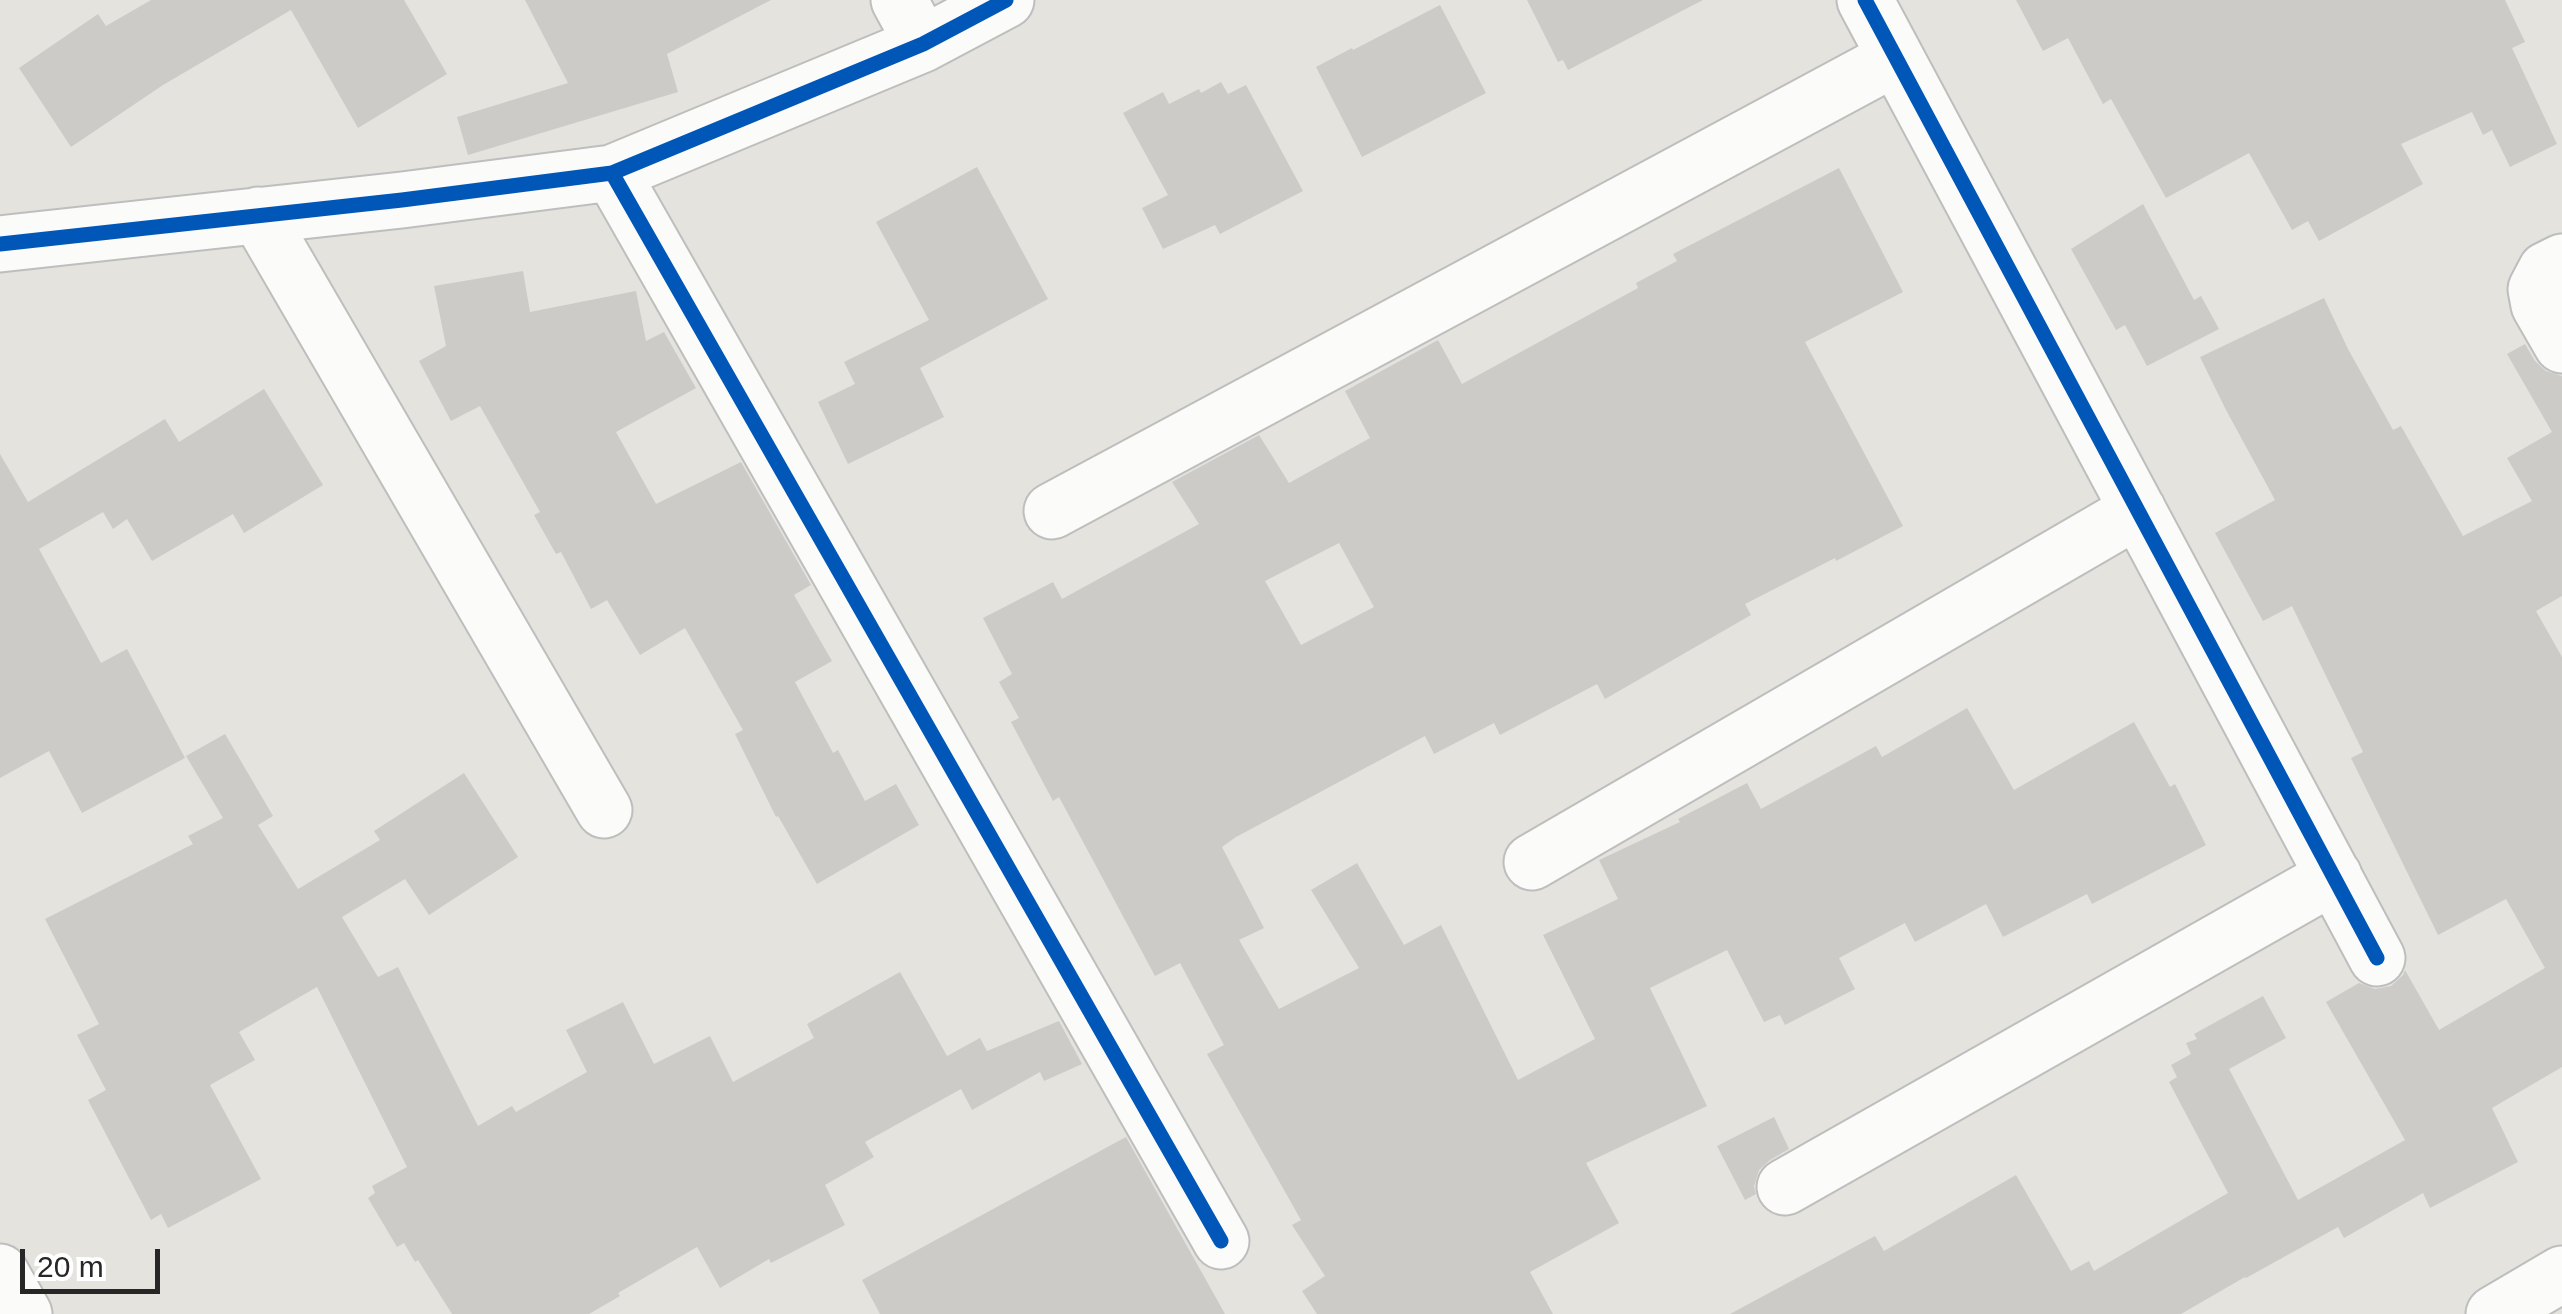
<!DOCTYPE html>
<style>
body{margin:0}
#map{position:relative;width:2562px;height:1314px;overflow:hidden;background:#e4e3de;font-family:Helvetica,sans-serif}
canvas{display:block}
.scale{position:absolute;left:20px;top:1249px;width:140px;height:45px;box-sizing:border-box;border:5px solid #272727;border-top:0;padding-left:12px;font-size:30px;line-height:35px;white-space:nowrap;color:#272727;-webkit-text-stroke:8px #fff;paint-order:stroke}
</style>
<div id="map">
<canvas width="2562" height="1314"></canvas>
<div class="scale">20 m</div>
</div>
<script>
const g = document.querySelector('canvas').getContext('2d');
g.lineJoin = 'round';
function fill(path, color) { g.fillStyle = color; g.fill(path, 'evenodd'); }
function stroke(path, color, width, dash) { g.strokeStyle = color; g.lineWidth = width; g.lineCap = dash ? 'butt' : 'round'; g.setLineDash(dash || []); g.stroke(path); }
const building = new Path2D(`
 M151,0H404L447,74L358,128L291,10L163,85L71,147L19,68L98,14L106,26Z
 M525,0H771L667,54L678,92L468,155L457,117L568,83Z
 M1527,0H1703L1568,70L1563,60L1558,62Z
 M2016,0H2505L2525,42L2512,48L2557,144L2510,167L2492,130L2483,135L2472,112L2401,144L2423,184L2319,241L2308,221L2292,230L2249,153L2166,198L2111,99L2103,104L2068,38L2043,51Z
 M1440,5L1486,93L1362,157L1316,67L1352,48L1353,50Z
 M1221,82L1228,94L1246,85L1303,191L1220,234L1215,225L1163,249L1142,208L1168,195L1123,113L1163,92L1169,104L1199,89L1201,93Z
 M977,167L1048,299L920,368L944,417L848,464L818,402L855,384L844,362L929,320L876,222Z
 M1839,168L1903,292L1805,342L1903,526L1836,561L1835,558L1745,604L1751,615L1605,699L1597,684L1500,735L1494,723L1434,754L1425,736L1236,837L1222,847L1264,928L1239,940L1279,1009L1359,968L1311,890L1357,863L1404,945L1441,925L1518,1080L1595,1039L1543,935L1618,899L1599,860L1680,822L1678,819L1747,783L1761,809L1876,746L1882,757L1967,708L2014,790L2134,722L2170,787L2175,784L2206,845L2092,904L2087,894L2003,937L1986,904L1915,942L1905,923L1839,958L1855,989L1785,1025L1780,1015L1764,1022L1727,950L1650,988L1707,1106L1586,1163L1619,1223L1530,1272L1553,1314H1317L1302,1291L1325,1276L1292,1225L1301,1220L1207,1054L1224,1045L1180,963L1155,976L1059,797L1053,801L1011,722L1019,718L999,682L1012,674L983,618L1053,582L1062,599L1199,524L1172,482L1259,435L1289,483L1370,438L1345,391L1438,340L1462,384L1638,288L1636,283L1677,261L1673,254ZM1339,543L1374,607L1301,645L1265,581Z
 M2143,204L2194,300L2201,296L2219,329L2147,366L2125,325L2116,330L2071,249Z
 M523,271L530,312L636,291L646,341L664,332L696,388L616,432L656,504L741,462L811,585L794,595L832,661L795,682L833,753L838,750L865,801L896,784L919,825L817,884L778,816L776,817L735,734L743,730L685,628L640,655L607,600L591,609L561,552L556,554L534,515L540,512L480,406L451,421L419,361L446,346L434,286Z
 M2324,298L2348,349L2393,430L2401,426L2463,536L2532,501L2507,458L2552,432L2507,354L2525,344L2535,361L2546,371L2562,376V596L2536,611L2562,657V1067L2492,1108L2518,1162L2430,1208L2423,1193L2344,1238L2338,1227L2246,1278L2245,1277L2181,1314H1730L1875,1236L1884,1251L2016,1175L2071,1271L2089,1261L2094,1271L2228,1193L2169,1082L2177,1077L2171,1065L2191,1054L2186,1043L2197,1039L2194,1034L2263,996L2286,1038L2229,1069L2298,1200L2405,1140L2326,1002L2359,983L2375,989L2391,986L2403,975L2405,970L2439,1030L2545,968L2506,899L2438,935L2351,758L2363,752L2292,606L2263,621L2215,533L2275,500L2226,410L2200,357Z
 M264,389L323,485L244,533L233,514L152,561L127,519L113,529L103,512L39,549L101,663L127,649L185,758L82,813L49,751L0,778V454L28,502L165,419L179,442Z
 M225,734L273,816L258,825L298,889L380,840L374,831L464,773L518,857L429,915L405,879L342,917L378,977L398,967L478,1126L512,1106L516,1112L587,1072L566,1030L623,1002L654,1064L710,1036L733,1082L814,1038L807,1024L900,972L947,1056L980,1038L987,1051L1059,1021L1082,1064L1044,1081L1040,1072L972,1110L961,1089L865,1142L874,1157L825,1185L845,1225L771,1263L769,1259L720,1288L697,1247L618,1293L620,1296L589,1314H452L418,1260L415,1262L404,1243L397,1247L368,1198L375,1193L372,1186L407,1167L317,987L239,1032L255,1060L210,1085L261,1179L168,1228L161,1214L151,1220L88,1100L106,1090L77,1035L99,1024L45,919L193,844L188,836L223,818L186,756Z
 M1774,1117L1789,1149L1770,1160L1759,1170L1754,1186L1756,1194L1745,1200L1717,1146Z
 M1126,1137L1225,1314H880L862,1280Z`);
const minor = new Path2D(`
 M899,0L923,44
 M1865,0L2377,958
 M612,173L1221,1241
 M258,215L604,810
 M0,244L402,200L612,173L923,44L1006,0
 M2562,262L2546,270L2536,289L2539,305L2562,345
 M1052,511L1895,58
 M1532,862L2138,510
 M1785,1187L2334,876
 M0,1272L24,1314
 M2494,1314L2562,1274`);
const cycleway = new Path2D(`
 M1865,0L2377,958
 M612,173L1221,1241
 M0,244L402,200L612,173L923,44L1006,0`);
fill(building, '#cccbc7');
stroke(minor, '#bfbebe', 59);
stroke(minor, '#fbfbfa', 55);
stroke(cycleway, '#0057b8', 15);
</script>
